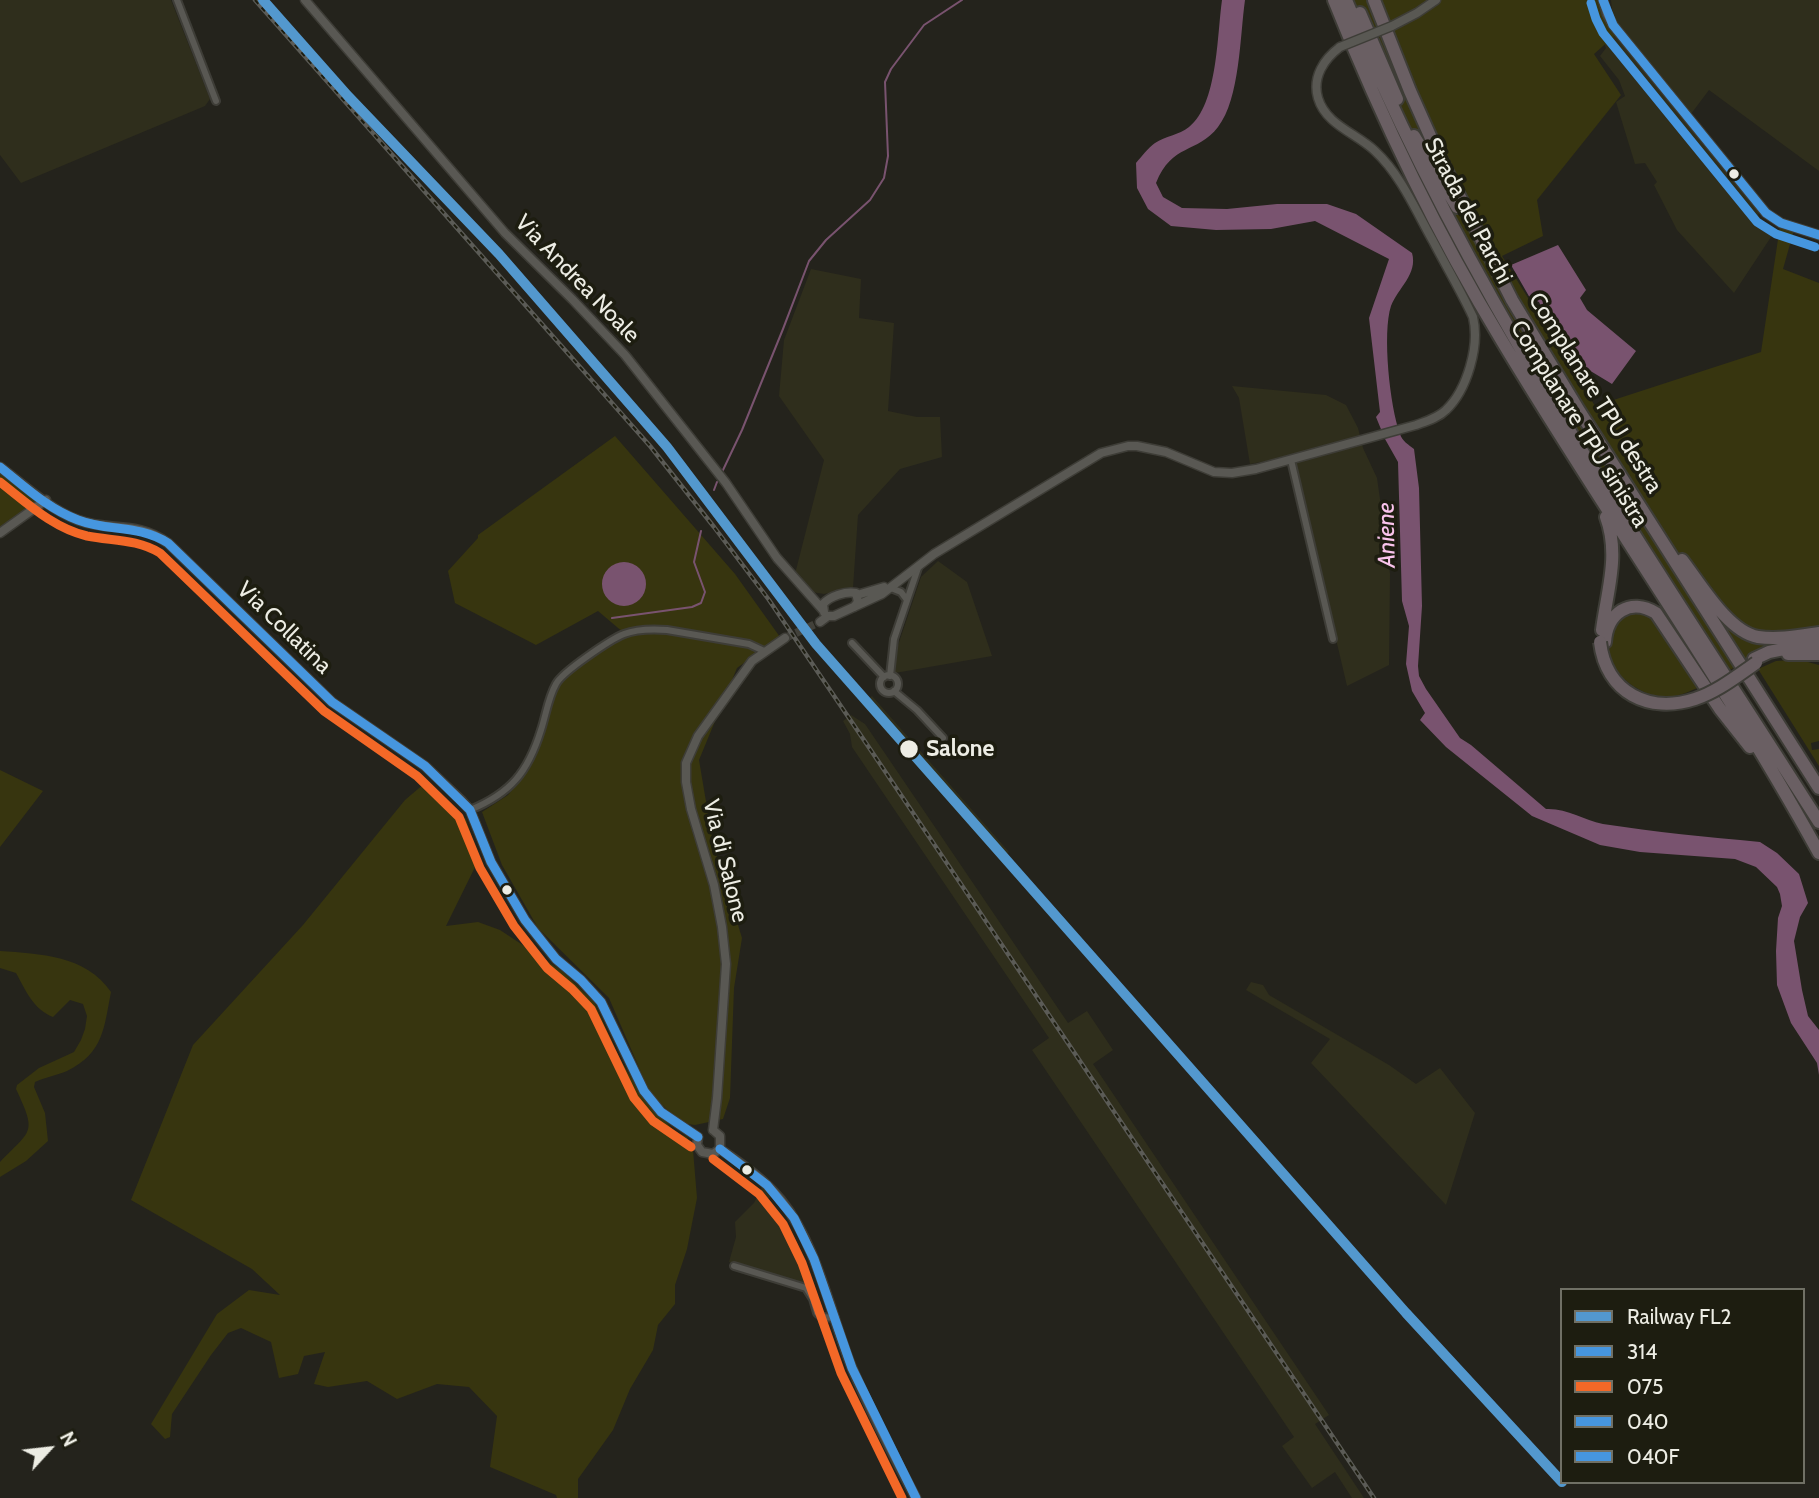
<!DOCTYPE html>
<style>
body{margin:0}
#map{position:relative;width:1819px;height:1498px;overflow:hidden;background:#24231c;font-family:Cabin,sans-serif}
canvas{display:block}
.legend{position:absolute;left:1560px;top:1288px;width:245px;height:196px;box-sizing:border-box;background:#1d1d10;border:2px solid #707065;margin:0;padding:9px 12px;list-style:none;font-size:21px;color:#edede4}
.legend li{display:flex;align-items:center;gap:14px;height:35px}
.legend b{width:35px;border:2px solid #707065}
.north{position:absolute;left:14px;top:1414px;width:70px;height:70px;-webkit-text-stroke:5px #1d1d10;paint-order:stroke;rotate:63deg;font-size:19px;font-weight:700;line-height:28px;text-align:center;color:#edede4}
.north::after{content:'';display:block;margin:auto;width:24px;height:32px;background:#edede4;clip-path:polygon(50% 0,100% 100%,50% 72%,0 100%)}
</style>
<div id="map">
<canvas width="1819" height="1498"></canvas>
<ul class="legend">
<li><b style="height:9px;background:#5398ce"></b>Railway FL2</li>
<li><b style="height:9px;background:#4696df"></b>314</li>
<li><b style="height:9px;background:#f36827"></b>075</li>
<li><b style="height:9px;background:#4696df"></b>040</li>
<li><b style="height:9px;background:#4696df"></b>040F</li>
</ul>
<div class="north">N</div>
</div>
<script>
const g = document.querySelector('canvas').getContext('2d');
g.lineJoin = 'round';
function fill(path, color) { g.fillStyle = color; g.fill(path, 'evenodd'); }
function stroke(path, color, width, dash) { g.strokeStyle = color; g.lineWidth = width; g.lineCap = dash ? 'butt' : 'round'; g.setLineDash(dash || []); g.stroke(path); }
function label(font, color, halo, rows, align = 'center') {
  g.font = font + ' Cabin,sans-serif'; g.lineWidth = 7; g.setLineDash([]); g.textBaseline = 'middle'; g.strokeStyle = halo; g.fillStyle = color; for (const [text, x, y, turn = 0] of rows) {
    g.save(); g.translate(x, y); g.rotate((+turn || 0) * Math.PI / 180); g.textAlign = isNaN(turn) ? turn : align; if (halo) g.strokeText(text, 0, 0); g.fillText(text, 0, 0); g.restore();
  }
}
const built = new Path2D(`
 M0,0H171L210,99L205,106L21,183L0,155Z
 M1611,0H1819V171L1709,90L1691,114L1613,18Z
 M1610,28L1760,212L1758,215L1773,234L1734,293L1677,230L1654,185L1657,182L1645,163L1635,164L1616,102L1625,96L1619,80L1600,56L1606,48L1600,34Z
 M811,269L861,279L859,318L894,323L888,411L917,417H940L942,457L900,469L858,515L853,588L824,594L812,592L795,574L824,460L779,396L784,340Z
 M1232,386L1326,395L1346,405L1358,428L1363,448L1377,478L1385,534L1390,574L1389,665L1347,686L1293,456L1250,464L1239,398Z
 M938,561L967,582L992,656L895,673V654L921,577Z
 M872,696L1009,852L1000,860L862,704Z
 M851,715L865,724L1068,1023L1087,1011L1113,1050L1093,1064L1329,1415L1315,1424L1364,1498H1352L1335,1472L1312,1488L1282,1446L1294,1437L1032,1050L1049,1038L852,747L850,734L843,721Z
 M1251,982L1263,985L1269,995L1389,1065L1416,1084L1440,1068L1475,1113L1446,1205L1311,1063L1330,1039L1246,990Z
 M763,1185L773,1195L767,1200L785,1220L797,1242L810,1278L803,1283L729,1262L736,1237L735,1222L754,1203Z`);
const green = new Path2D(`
 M1330,0H1603L1619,32L1594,54L1621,95L1537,200L1543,236L1502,256L1595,406L1761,352L1780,226L1794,230L1783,269L1819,283V626L1761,652L1711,681L1460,273Z
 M615,436L735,574L780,637L737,668L699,760L713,843L742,938L734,988L730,1098L723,1119L695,1125L681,1123L650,1093L609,998L538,928L502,865L482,812L508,795L528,771L548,717L559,679L624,633L598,611L536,645L455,603L448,571L478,538V535Z
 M0,470L25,488L36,500L33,507L0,530Z
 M1624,612L1651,613L1700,687C1690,691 1680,696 1669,697C1639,698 1600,669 1610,635C1612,627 1620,619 1624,612Z
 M1790,660L1804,661L1819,665V741L1811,743L1812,750L1819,749V766L1758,669L1776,661Z
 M0,770L43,791L0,847Z
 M425,783L466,819L479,859L446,926L478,922L500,930L562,971L594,1002L620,1059L639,1091L675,1132L687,1137L693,1150L697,1198L687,1249L675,1285V1304L658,1325L653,1350L630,1389L613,1430L578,1479V1498H557L556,1495L490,1467L497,1416L469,1387L437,1384L397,1399L367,1381L328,1387L314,1384L325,1352L304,1356L298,1374L279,1378L271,1342L241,1328L228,1333L211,1355L172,1414L170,1437L165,1439L151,1424L217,1314L249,1290L280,1295L252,1269L131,1200L193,1045L303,925L405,800Z
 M0,951C40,954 86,955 111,992C104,1027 104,1053 67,1071C57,1075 46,1077 35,1082L34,1087L45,1113L48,1141L26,1161L0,1177V1162C32,1129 37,1134 16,1089L17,1085L39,1068L74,1052L81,1040L85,1029L87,1016L83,1004L70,1000L53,1017C33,1009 26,991 16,973L0,968Z`);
const water = new Path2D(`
 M1222,0H1245C1240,35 1240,99 1218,127C1197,154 1172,143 1156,183L1163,197L1182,208L1227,209L1277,204H1327L1356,214L1412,253C1418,274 1398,288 1391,306C1382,333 1390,407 1400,434C1402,441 1409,445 1414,449L1419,488L1422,606L1418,666L1419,676L1426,689L1460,738L1471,745L1546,809C1567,808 1583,820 1603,824C1655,832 1707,837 1760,842L1777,853L1799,874L1808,903L1800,917L1794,941L1802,990L1808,1016L1819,1030V1075L1817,1063L1791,1023L1777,985L1776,951L1778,918L1782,906L1780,894L1777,887L1756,867L1735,859L1640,852L1600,845L1532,816L1446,747L1420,720L1425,713L1412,691L1406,664L1409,626L1402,601L1398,462L1385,439L1376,417L1380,412L1369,318L1389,259L1315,221L1271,229L1216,230L1171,226L1148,209L1137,188L1136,163C1142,156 1148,148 1155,143C1165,136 1179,135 1189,127C1218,104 1217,35 1222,0Z
 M1558,245L1586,290L1580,298L1587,310L1636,351L1612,384L1564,355L1539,302L1530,298L1511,265Z
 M602 584a22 22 0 1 1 44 0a22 22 0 1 1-44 0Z`);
const stream = new Path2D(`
 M723,470L742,430L783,329L809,261L826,240L870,200L884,178L888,156L885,82L891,69L924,25L962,0
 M714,490L717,482
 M612,618L692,607L701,603L705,592L694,562L701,531`);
const tertiaryTunnel = new Path2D(`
 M785,638L820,622`);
const minor = new Path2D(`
 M177,0L216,101
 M1291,460L1333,639
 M891,588L901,592L907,600
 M852,643L884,677
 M880 684a9 9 0 1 1 18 0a9 9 0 1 1-18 0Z
 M890,676L894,639L918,568
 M894,691L917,710L943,738
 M470,810C511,793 528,772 541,730C546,715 548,698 556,684C562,672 611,639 624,634C637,629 653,629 667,630L749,644L764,651
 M734,1266L806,1288L813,1299L817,1313L822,1317L835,1318`);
const tertiary = new Path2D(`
 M305,0L505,233L572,299L625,355L726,483L777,558L823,610
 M1603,0L1607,14L1613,25L1766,213L1781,223L1819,235
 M1392,26L1417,13L1436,0
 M0,467C24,485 49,509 78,520C110,532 136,520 168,543L332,702L425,766L461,800L470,810L491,862L525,920L556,959L581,980L601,1002L644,1091L661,1112L698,1137
 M0,533L46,500
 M857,595L884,587
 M824,612L823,604C830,596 846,591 856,593L858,602L854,607
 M820,622L828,616H834L882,594L934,554L1101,453L1128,446H1137L1166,452L1214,472L1232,473L1256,469L1416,425C1427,421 1438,418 1446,410C1467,390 1480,346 1473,317C1461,291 1446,266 1433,241C1416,211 1401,175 1375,151C1356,133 1326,125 1318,98C1312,77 1324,59 1340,47
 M713,1130L717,1098L726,964L722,927L714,885L691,809L686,782V763L698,736L752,661L785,638
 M713,1130L720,1136V1149
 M698,1137L697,1145L702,1152L713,1154L720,1149
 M720,1149C742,1164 764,1179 781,1200C817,1244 831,1316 852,1368C871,1412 893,1455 916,1498`);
const motorway = new Path2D(`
 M1334,0C1381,118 1436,232 1502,341C1605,513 1722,677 1819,853
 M1346,0C1466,295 1649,554 1819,822
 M1374,0L1410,91L1439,156L1512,300L1578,409L1819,788
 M1360,13L1397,99
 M1414,136L1457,207
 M1682,560C1700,583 1728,632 1758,637C1778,640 1799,636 1819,633
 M1602,630C1607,591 1620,555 1606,517
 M1605,642C1607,613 1630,597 1656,613L1720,709L1750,747
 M1788,654H1819
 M1754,659L1769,652L1819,642`);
const rail = new Path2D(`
 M255,0L650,446L714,527L769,600L868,746L1374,1498`);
const tertiaryBridge = new Path2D(`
 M1340,47L1392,26`);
const motorwayBridge = new Path2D(`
 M1600,642C1606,693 1649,714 1695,699C1717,692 1737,676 1756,663`);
const bus1 = new Path2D(`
 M0,467C24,486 48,509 78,520C109,532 137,524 168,543L332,702L425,766L470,810L491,862L525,920L556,959L581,980L601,1002L644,1091L661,1112L698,1137
 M720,1149L767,1185L794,1218L814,1259L852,1368L916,1498`);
const bus2 = new Path2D(`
 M0,482C27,503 53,528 87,536C113,541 137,539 160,553L324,711L417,776L459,817L480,868L514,926L547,968L572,989L591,1009L634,1098L653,1121L691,1147
 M713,1159L759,1194L783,1224L802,1263L841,1373L902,1498`);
const bus3 = new Path2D(`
 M1603,0L1613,25L1766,213L1781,223L1819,235`);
const bus4 = new Path2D(`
 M1591,3L1596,19L1603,33L1757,222L1776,234L1815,247`);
const rail1 = new Path2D(`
 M263,0L348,96L499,254L667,447L816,644L1406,1313L1562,1482`);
const markers = [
 [1734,174,6,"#edede4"],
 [909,749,10,"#edede4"],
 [507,890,6,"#edede4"],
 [747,1170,6,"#edede4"]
];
const streetNames = [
 ["Strada dei Parchi",1468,211,62],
 ["Via Andrea Noale",577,279,46],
 ["Complanare TPU destra",1595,393,58],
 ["Complanare TPU sinistra",1579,424,58],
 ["Via Collatina",284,628,44],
 ["Via di Salone",725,861,76]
];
const stopNames = [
 ["Salone",926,749]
];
const waterNames = [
 ["Aniene",1387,535,-91]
];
fill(built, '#2f2e1c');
fill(green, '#37350f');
fill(water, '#79536f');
stroke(stream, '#79536f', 2);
stroke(tertiaryTunnel, '#42413a', 8, [8, 4]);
stroke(minor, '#3e3d37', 10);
stroke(tertiary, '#3e3d37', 11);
stroke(motorway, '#3e3d37', 16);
stroke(minor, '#595853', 6);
stroke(tertiary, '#595853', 8);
stroke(motorway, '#6a5f63', 12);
stroke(rail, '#5b5b56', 4.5);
stroke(rail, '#1d1d10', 2, [5]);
stroke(tertiaryBridge, '#3e3d37', 11, []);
stroke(motorwayBridge, '#3e3d37', 16, []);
stroke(tertiaryBridge, '#595853', 8);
stroke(motorwayBridge, '#6a5f63', 12);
stroke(bus1, '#4696df', 9);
stroke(bus2, '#f36827', 9);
stroke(bus3, '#4696df', 9);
stroke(bus4, '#4696df', 9);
stroke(rail1, '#5398ce', 10);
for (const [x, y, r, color] of markers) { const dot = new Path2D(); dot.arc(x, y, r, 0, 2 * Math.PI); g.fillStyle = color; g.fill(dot); stroke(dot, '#1d1d10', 2.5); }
label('23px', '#edede4', '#1d1d10', streetNames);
label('bold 23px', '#edede4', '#1d1d10', stopNames, 'left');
label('italic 24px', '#fac4ec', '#1d1d10', waterNames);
</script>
